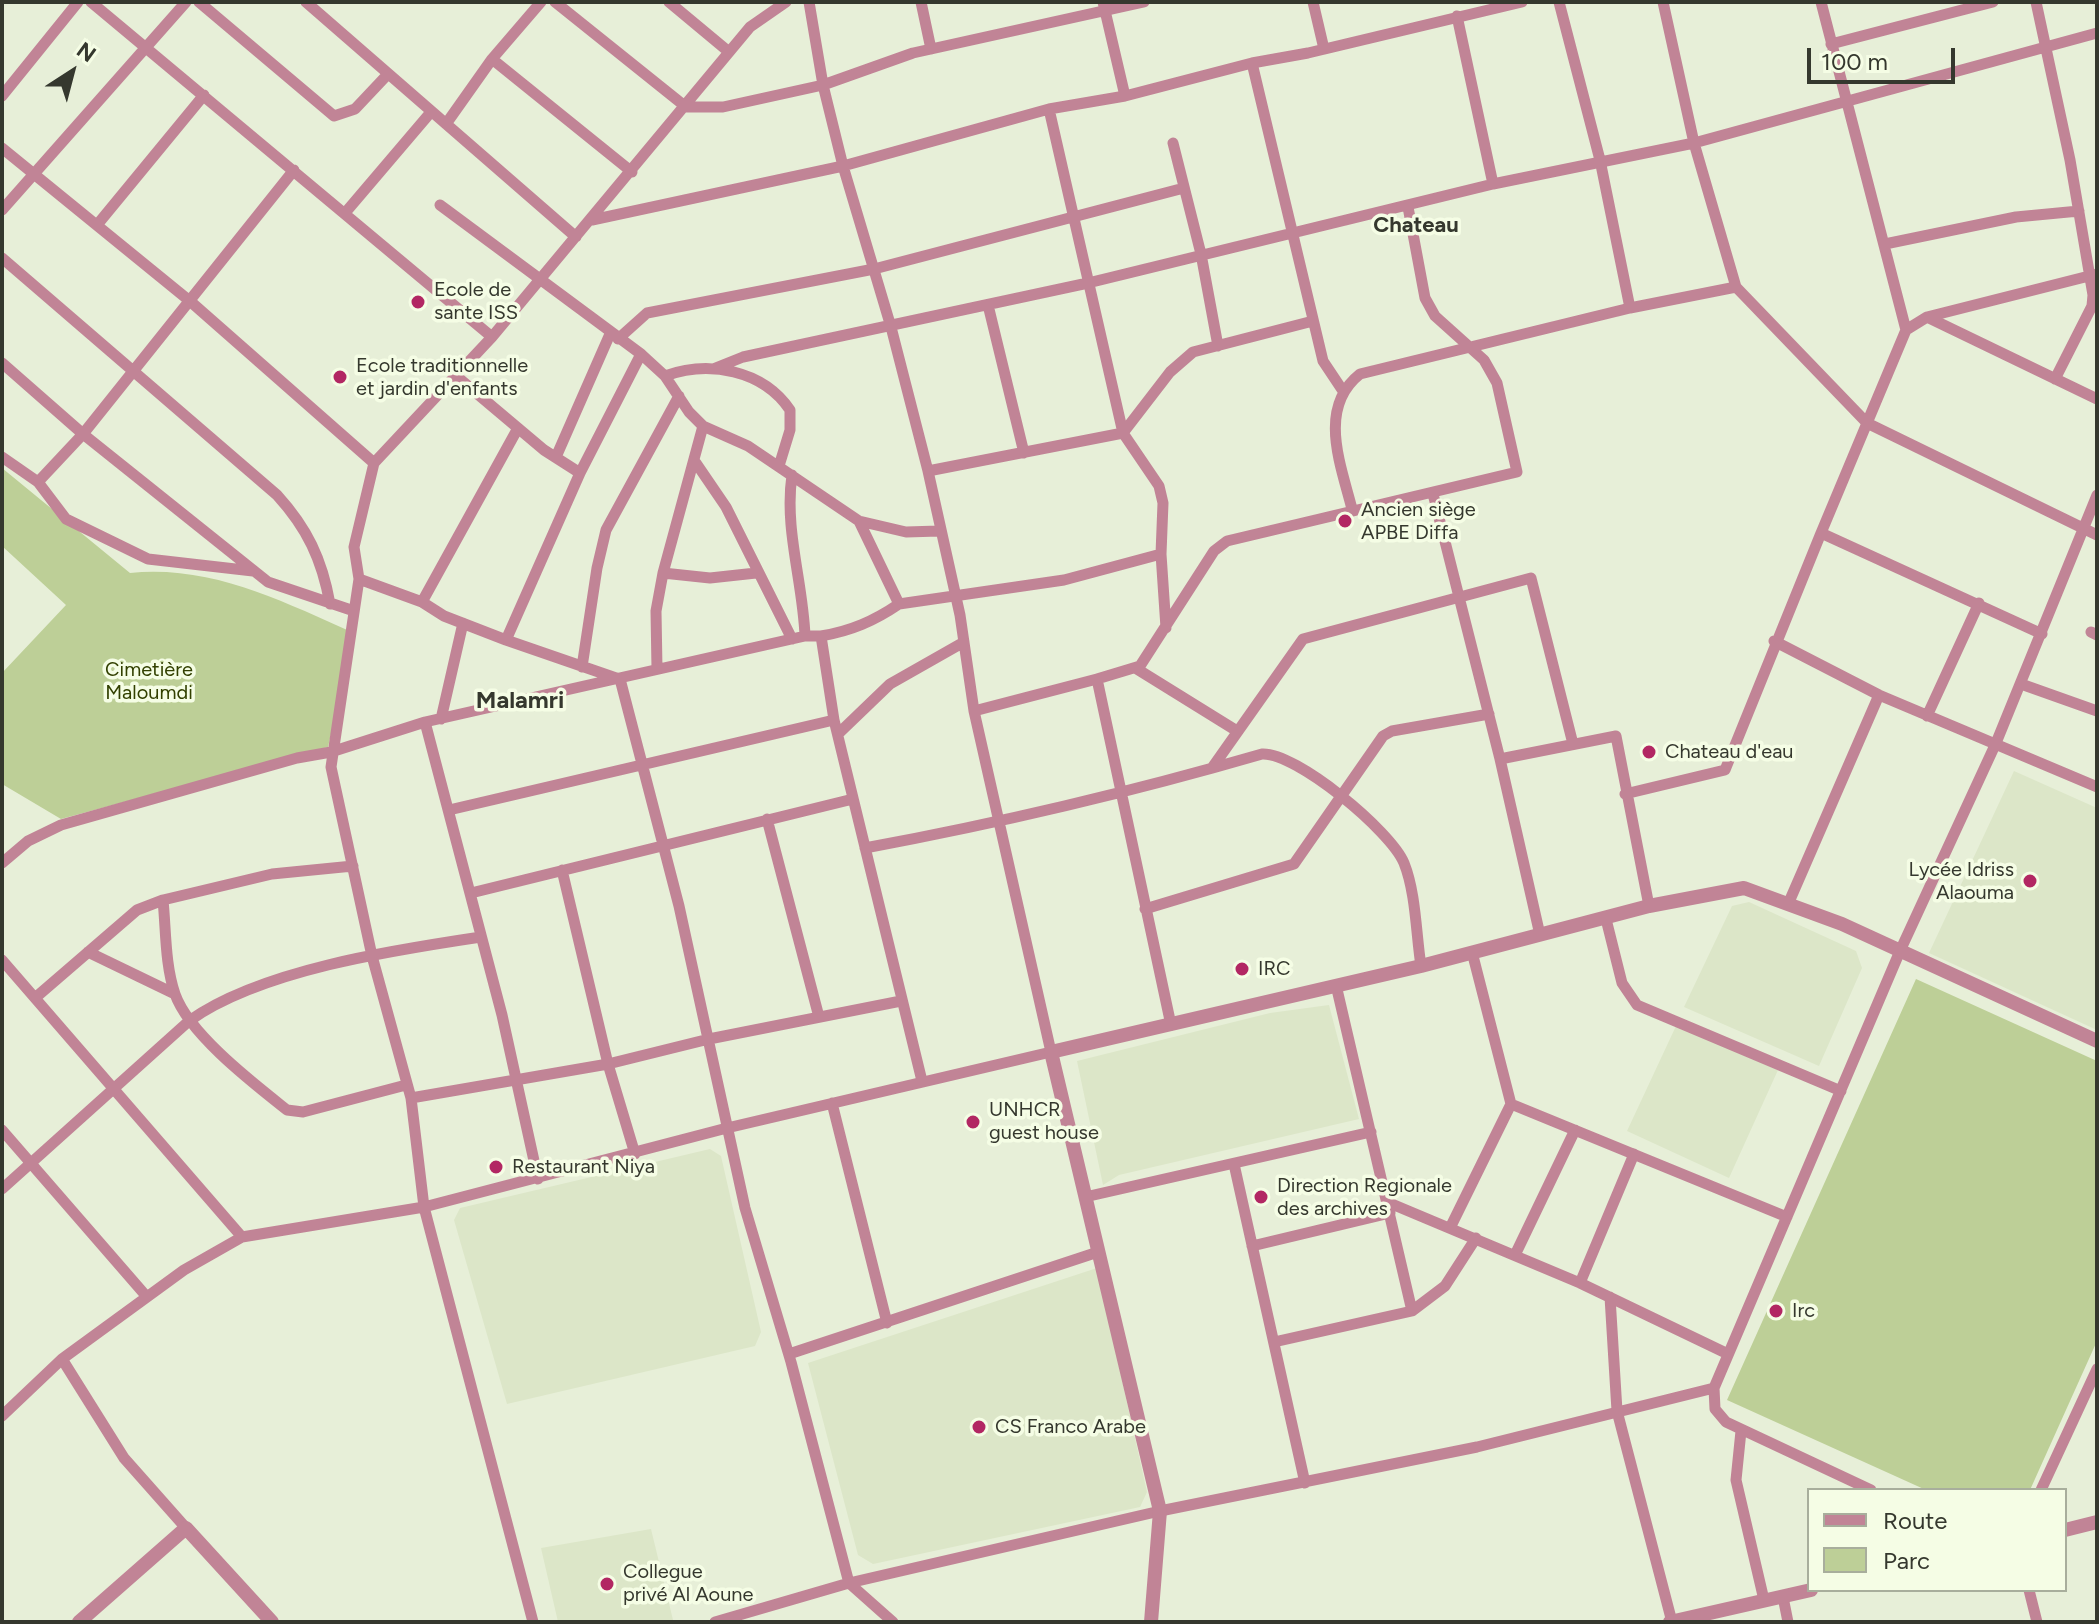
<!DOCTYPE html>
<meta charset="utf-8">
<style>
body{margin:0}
#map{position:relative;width:2099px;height:1624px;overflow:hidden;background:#e7efd8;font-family:Figtree,sans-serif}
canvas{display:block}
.frame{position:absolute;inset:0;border:4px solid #35382e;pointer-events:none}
.legend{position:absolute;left:1807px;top:1488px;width:260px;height:104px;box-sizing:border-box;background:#f5fde5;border:2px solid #a8ae9c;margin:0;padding:10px 14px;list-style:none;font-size:24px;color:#35382e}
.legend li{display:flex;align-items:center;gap:16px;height:40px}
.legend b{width:40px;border:2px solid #a8ae9c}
.north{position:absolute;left:32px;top:32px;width:80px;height:80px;-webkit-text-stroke:6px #f5fde5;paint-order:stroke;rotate:36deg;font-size:22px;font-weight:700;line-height:32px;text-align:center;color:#35382e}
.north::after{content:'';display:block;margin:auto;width:28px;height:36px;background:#35382e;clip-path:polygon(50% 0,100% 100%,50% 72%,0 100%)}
.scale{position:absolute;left:1807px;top:48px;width:148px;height:36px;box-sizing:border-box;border:4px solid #35382e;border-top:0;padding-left:10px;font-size:24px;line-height:28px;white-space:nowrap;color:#35382e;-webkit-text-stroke:6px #f5fde5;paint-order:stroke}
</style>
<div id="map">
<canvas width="2099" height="1624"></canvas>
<div class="frame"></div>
<ul class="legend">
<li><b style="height:10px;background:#c18496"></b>Route</li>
<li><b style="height:22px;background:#bdcf97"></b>Parc</li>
</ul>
<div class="north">N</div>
<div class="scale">100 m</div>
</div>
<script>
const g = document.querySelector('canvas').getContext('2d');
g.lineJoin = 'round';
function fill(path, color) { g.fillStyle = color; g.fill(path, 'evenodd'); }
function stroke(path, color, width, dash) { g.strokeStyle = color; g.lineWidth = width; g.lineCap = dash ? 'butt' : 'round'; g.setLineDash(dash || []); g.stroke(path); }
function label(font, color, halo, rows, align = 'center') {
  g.font = font + ' Figtree,sans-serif'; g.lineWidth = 7; g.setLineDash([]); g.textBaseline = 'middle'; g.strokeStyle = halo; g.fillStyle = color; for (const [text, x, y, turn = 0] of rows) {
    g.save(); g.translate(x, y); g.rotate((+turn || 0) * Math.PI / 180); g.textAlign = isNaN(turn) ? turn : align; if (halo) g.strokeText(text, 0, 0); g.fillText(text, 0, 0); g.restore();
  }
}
const built = new Path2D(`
 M2014,771L2097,808V1030L1929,953Z
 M1749,902L1856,951L1862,968L1819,1066L1684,1007L1732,906Z
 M1329,1005L1359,1119L1119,1175L1103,1185L1077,1061L1270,1013Z
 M1676,1026L1778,1070L1729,1178L1627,1131Z
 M710,1149L721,1156L761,1332L755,1346L507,1404L454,1220L460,1208Z
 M1097,1268L1147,1492L1140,1507L873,1564L858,1555L808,1363Z
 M651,1529L673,1620L558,1622L541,1548Z`);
const green = new Path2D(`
 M2,468L130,573C212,565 281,601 354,633L328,747L61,819L2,784V673L66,605L2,546Z
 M1916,979L2097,1061V1341L2030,1490H1926L1727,1400Z`);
const minor = new Path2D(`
 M91,2L492,337
 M199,2L334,116L355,109L388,74
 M306,2L576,237
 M555,2L686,107H723L823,85L913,53L1144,2
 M669,2L729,52
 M921,2L931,49
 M1103,2L1125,96
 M1313,2L1324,49
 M1559,2L1600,160L1630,308
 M1663,2L1694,143L1736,287L1867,423L1821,533
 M1821,2L1906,330
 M2036,2L2070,160L2093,295L2092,306L2055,379
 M1457,16L1493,184
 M1831,44L1993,2
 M492,59L632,172
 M1252,63L1323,361L1343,391
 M2,96L78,2
 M1049,109L1123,433L1159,486L1163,503L1161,554L1166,628
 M446,124L492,59L541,2
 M1173,143L1201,254L1218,346
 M2,148L191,302L374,463
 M440,205L641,354L665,376L689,412L703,426L748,446L859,521L906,532L939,531
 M2,210L186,2
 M345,213L431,112
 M592,220L843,166L1049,109L1125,96L1252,63L1308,53L1522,2
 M97,225L204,95
 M1885,244L2016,217L2079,211
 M2,258L277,495C307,528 322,559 330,604
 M2097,274L1927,317L1906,330L1867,423L2097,535
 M988,305L1024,453
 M1927,317L2097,399
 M618,339L647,313L874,269L1184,188
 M2,363L83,434L268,582L354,611
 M713,369L743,357L1088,283L1493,184L1694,143L2097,33
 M455,375L544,450L580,473
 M665,376C709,360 763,370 790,410V430L779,466
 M2,457L38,482L66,519L148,559L253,571
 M556,457L610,334
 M696,463L726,507L792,639
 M928,471L1123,433L1170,372L1193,352L1313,321
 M792,475C784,529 803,582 805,636H821L834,720L922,1081
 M38,482L83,434L294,170
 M1433,494L1500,759
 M1352,509C1341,465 1317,408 1360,374L1630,308L1736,287
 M859,521L899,604
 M663,573L710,578L756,573
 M359,579L422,602L444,616L506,640L619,679
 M422,602L518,428
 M2091,632L2097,635
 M821,636C851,631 874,621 899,604L1064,580L1161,554
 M506,640L580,473L641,354
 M1774,641L1879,695L2097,787
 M582,667L597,568L606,530L679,396
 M657,669L656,611L663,573L703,426
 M1137,669L1237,731
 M620,679L679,906L745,1208L791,1362L849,1583L893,1622
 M2021,684L2097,711
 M974,711L1097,679
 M1927,716L1979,603
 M441,719L463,623
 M425,722L502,1015L538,1179
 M838,734L890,684L964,642
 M1212,768L1303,639L1531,578L1573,744
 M1625,794L1725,770L1821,533L2042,634
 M449,810L834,720
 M767,819L819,1017
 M865,848C1000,823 1131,792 1262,754C1296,752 1391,831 1404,863C1416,893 1416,934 1421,966
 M2,863L28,841L61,825L297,758L331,752L425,722L805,636
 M562,870L608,1064L635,1154
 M471,893L853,799
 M163,900C166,930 165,965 175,994C189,1034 253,1083 287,1110L303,1112L406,1085
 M1789,902L1879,695
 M1145,909L1294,864L1383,736L1392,731L1489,714
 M1606,919L1622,983L1637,1005L1841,1091
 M1540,935L1500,759L1616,736L1649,906
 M88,952L175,994
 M2,960L242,1237
 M1336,985L1412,1311
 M35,998L137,910L163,900L272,874L353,866
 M1171,1025L1097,679L1140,666L1214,551L1227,541L1517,472L1497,383L1484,360L1435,316L1425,298L1408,207
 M411,1098L608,1064L709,1039L901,1001
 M832,1103L887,1323
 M1511,1104L1787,1217
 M2,1130L147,1297
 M1234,1164L1305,1483
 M2,1189L189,1021C260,970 394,950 481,937
 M1085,1197L1371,1132
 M1387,1202L1580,1283L1728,1354
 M1451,1226L1511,1104L1472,952
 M1252,1246L1390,1213
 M1515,1255L1575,1130
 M1580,1283L1634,1154
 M1610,1297L1617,1411L1672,1622
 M1274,1342L1412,1311L1445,1286L1476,1238
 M789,1354L1098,1252
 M62,1359L124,1458L186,1528
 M2,1416L62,1359L184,1270L242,1237L424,1207L727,1128L1051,1052L974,711L960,615L928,471L891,327L843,166L823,85L809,2
 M1741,1431L1736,1480L1764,1600
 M1871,1490L1726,1422L1715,1409L1714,1388L1900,951L1996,743L2097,495
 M2041,1490L2097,1369
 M2029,1590L2037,1622
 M1783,1597L1788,1622
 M533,1622L424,1207L411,1098L372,956L331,767L359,579L354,547L374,463L492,337L750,27L786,2
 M715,1622L849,1583L1160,1511L1477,1447L1714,1388`);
const tertiary = new Path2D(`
 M2065,1530L2097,1522
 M79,1622L186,1528L272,1622
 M1151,1622L1160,1511L1051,1052L1421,966L1649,906L1744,888L1842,924L2097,1041
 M1670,1622L1811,1590`);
const markers = [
 [418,302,8,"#b22763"],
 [340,377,8,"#b22763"],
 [1345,521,8,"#b22763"],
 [1649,752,8,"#b22763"],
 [2030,881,8,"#b22763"],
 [1242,969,8,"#b22763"],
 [973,1122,8,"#b22763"],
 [496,1167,8,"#b22763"],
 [1261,1197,8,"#b22763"],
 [1776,1311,8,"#b22763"],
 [979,1427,8,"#b22763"],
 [607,1584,8,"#b22763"]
];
const poiNames = [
 ["Ecole de",434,290],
 ["sante ISS",434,313],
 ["Ecole traditionnelle",356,366],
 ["et jardin d'enfants",356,389],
 ["Ancien siège",1361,510],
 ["APBE Diffa",1361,533],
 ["Chateau d'eau",1665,752],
 ["Lycée Idriss",2014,870,"right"],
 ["Alaouma",2014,893,"right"],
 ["IRC",1258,969],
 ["UNHCR",989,1110],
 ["guest house",989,1133],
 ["Restaurant Niya",512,1167],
 ["Direction Regionale",1277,1186],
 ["des archives",1277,1209],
 ["Irc",1792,1311],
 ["CS Franco Arabe",995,1427],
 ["Collegue",623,1572],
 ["privé Al Aoune",623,1595]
];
const parkNames = [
 ["Cimetière",149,670],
 ["Maloumdi",149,693]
];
const neighbourhoodNames = [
 ["Chateau",1416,226]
];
const quarterNames = [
 ["Malamri",520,701]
];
fill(built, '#dce6c8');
fill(green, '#bdcf97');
stroke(minor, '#c18496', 11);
stroke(tertiary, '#c18496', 14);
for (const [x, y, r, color] of markers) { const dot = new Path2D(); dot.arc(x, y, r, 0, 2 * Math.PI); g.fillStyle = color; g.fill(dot); stroke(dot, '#f5fde5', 3); }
label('20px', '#35382e', '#f5fde5', poiNames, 'left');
label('20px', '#324000', '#f5fde5', parkNames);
label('bold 22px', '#35382e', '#f5fde5', neighbourhoodNames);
label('bold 24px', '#35382e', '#f5fde5', quarterNames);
</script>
